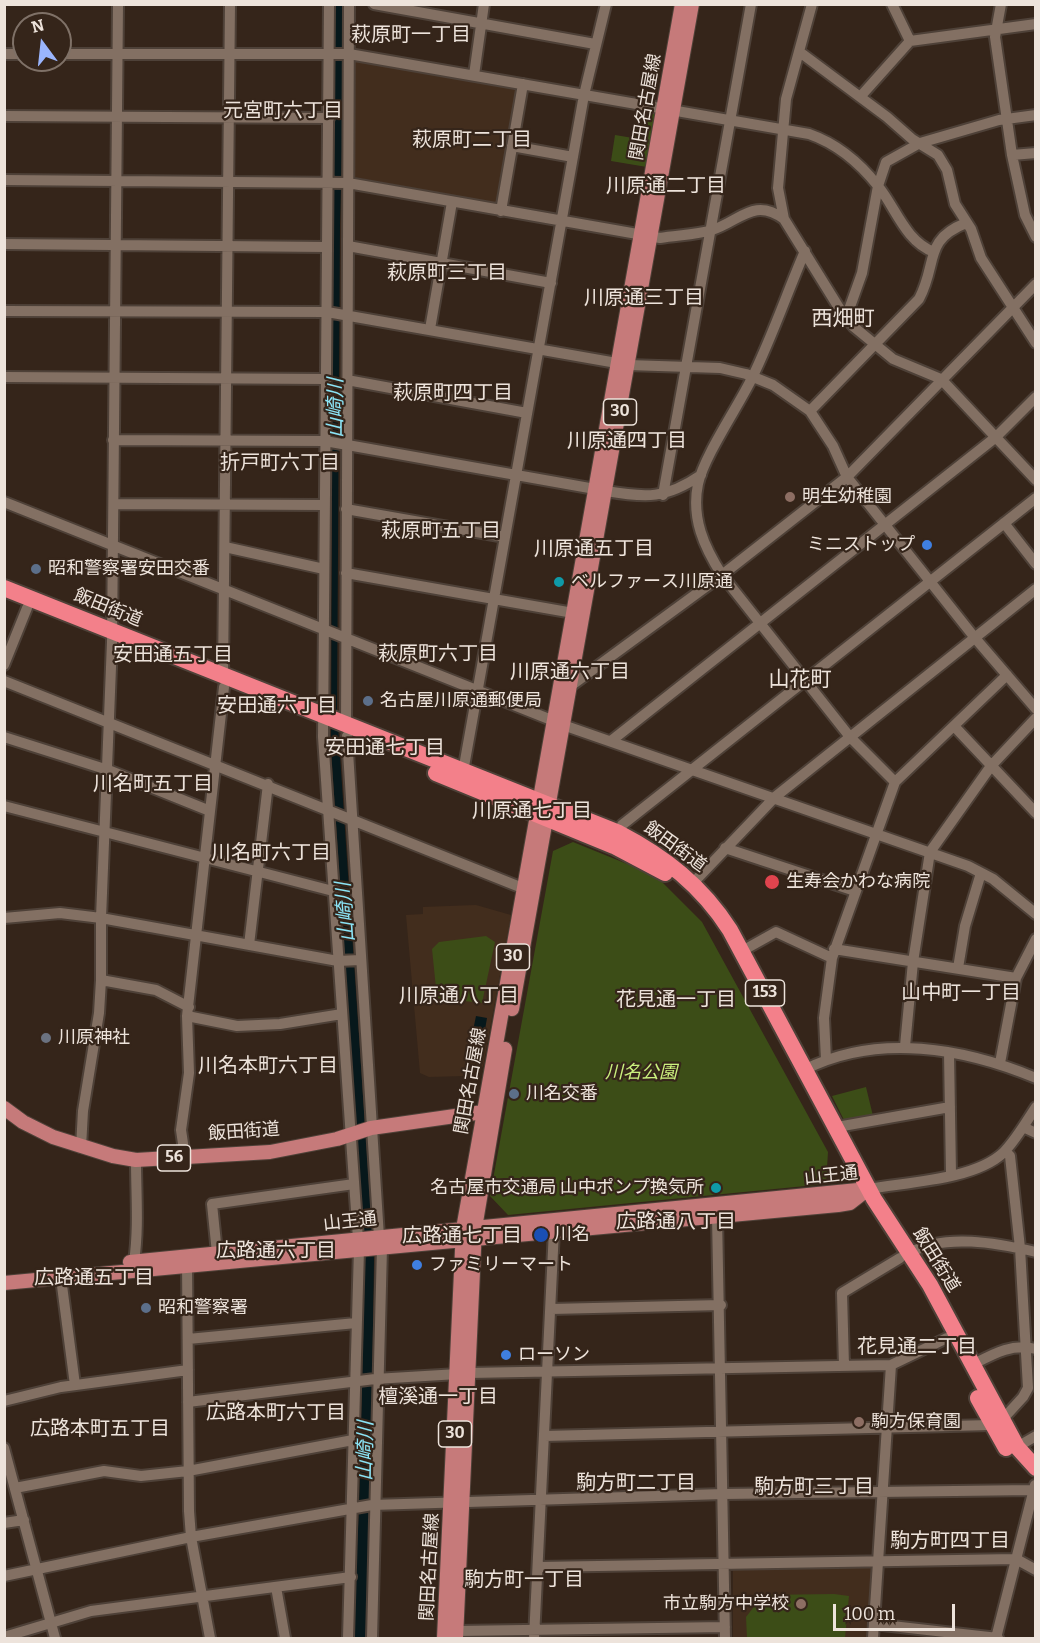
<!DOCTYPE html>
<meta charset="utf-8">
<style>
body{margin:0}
#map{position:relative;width:1040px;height:1643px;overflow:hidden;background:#35251a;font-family:Bitter,serif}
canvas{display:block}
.frame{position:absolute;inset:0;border:6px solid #ede3db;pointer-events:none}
.north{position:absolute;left:12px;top:12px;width:60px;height:60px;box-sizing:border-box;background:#35251a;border:2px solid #7f7167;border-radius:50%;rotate:345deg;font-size:16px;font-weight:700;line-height:24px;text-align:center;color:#ede3db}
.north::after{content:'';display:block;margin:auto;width:21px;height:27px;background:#9ab5fd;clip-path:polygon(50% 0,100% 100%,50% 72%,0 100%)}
.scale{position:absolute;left:833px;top:1604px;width:122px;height:27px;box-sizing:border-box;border:3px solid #ede3db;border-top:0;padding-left:8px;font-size:18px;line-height:21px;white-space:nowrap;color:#ede3db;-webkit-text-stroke:4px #35251a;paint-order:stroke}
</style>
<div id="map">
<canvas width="1040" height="1643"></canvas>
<div class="frame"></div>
<div class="north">N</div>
<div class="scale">100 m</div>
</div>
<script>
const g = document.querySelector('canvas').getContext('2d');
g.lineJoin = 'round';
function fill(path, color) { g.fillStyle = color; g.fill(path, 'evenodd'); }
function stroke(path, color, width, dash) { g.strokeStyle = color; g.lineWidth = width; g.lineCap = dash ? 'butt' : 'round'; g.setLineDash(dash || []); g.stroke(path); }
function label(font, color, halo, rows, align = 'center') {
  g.font = font + ' Bitter,"Noto Sans JP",serif'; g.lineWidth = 4.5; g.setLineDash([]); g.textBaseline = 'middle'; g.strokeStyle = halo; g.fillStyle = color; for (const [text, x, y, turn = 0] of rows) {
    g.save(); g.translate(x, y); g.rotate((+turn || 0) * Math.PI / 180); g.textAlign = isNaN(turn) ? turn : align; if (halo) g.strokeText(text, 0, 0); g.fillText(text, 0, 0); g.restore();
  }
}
const built = new Path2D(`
 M355,58L517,86L519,92L501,200L495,203L354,177L351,173L352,60Z
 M476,905L511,915L483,1067L469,1065L464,1076L429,1077L420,1073L406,915L423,914V907Z
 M870,1565L873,1567L867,1638H733V1567Z`);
const green = new Path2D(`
 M638,110L656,113L647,167L611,161L615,135L633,138Z
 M573,842L642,870L661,881L702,922L828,1152L826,1184L508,1215L490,1196L553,851Z
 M486,936L495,942L482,1003L437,998L432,949L439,942Z
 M866,1087L873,1116L844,1120L832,1096Z
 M834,1594L849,1596L845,1638H747L746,1617L763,1595Z`);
const water = new Path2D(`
 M334,5H346L340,223L337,711L374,1259L368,1638H352L359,1510L365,1260L331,748Z
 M476,1016L487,1018L482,1047L470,1045Z`);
const minor = new Path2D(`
 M329,4L323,737L358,1239
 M374,4L595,44
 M812,4L786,99L778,188L784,219L841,311L854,327L893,359L941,379L1036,480
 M892,4L910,41
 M1001,4L995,37L1012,155L1025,215L1036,237
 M801,53L887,117L912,139L938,155L947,170L955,204L971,229L981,258L1036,343
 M4,54H24
 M60,54H349L809,134C838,144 859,162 878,186C896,208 905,241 934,252
 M474,75L484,4
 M860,97L910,41L1036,24
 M4,116L329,118
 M512,146L573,157
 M1012,155L1036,153
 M4,180L348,183L660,238C677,235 696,235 712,230C740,221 754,197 784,219
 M501,211L523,84
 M4,244L326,247
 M348,246L551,283
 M805,251C787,293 772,337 752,378C738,407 704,456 698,484C691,518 704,547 722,575L850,737L895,782
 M4,311L327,312L628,365L720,368L746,374L773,385L810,411L833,446L847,477L975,638L1036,709
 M846,318L862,273L878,186L886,162L920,143L999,120L1036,115
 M430,329L452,202
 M4,377L325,379
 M347,380L527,413
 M810,411L919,299C938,263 923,240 966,223
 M113,440L325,441L595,489
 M606,491C646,498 666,499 701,475
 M663,495L751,4
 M4,502L554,721
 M114,504L325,505
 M346,509L505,537
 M1004,523L1036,564
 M225,547L324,569
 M346,573L579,614
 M4,665L27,608
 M223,676L230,4
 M4,681L525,889
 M572,685L722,575L847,477L1036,284
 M346,725L349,4
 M563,725L968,866L993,879L1036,914
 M954,726L1036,813
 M347,736L379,1237
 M4,737L108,770L210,811
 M611,741L996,437L1036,397
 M463,772L584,95L606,4
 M4,806L333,891
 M618,837L622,825L1036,498
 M725,848L855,891
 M693,883L775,797L1036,589
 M4,918L60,913L101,918L338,961L360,960
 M249,945L268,784
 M834,949L1016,978
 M742,951L776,932L832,958
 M958,968L965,926L981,873
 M101,980L156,990L189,1007
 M187,1016L237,1026L280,1024L342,1014
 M905,1046L913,962L930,852L991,766L1036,718
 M949,1053L951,1174
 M826,1060L824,1018L832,958L895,782L1007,675
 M1000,1063L1016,978L1036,939
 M806,1069C878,1033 964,1048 1036,1078
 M837,1127L950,1107
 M1023,1127L1036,1133
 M81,1147L83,1111L99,1013L101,980V918L112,642L118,4
 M185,1157L181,1130L189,1073L187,1016L224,687
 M868,1189C907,1182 974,1180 1003,1153C1016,1140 1026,1122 1036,1107
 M717,1216L725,1638
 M217,1253L212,1204L354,1184
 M909,1253C945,1233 997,1243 1036,1252
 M187,1260L189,1511L191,1537L210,1638
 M134,1262C139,1227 136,1195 136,1160
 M61,1278L75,1385
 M551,1309L721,1305
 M188,1339L356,1323
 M891,1365L947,1338
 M972,1365C993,1354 1011,1343 1036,1349
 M844,1366L842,1293L900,1258
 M469,1373L891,1365L873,1638
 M4,1401L61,1387L188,1370
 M188,1402L375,1379L458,1374
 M1002,1420L1023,1397L1028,1388L1020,1248L1010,1156L1005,1151
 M544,1436L991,1425
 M1017,1447L1036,1436
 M4,1448L55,1638
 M15,1488L104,1471L141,1476L188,1471L353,1440
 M4,1523L24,1520
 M538,1567L1016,1559L1036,1570
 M4,1576L191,1537L372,1505L723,1494L1032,1490
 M276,1587L285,1638
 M874,1624L998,1638
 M457,1631L725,1627
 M4,1637L91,1611L351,1577
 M348,1638L359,1249
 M372,1638L382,1247
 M534,1638L554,1230
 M996,1638L1035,1485`);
const major = new Path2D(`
 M512,1009L692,4
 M4,1108L23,1122L53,1137L113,1156L136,1160L270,1152L337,1139L371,1128L490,1111
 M130,1262L868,1189
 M4,1283L838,1205L850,1203L868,1189
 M444,1638L463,1229L682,4
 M456,1638L475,1228L505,1049`);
const highway = new Path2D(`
 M4,588L619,833C665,857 702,886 730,930L874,1199L930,1285L1017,1447L1036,1468
 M436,773L614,846L665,873
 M978,1398L1006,1448`);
const markers = [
 [790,497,6,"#8d6e63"],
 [927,545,6,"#3f7fe0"],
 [36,569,6,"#5c6f8a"],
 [559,582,6,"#0f9aa8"],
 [368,701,6,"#5c6f8a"],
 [772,882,8,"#e0444e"],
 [46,1038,6,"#6b7280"],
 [514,1094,6,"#5c6f8a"],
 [716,1188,6,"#0f9aa8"],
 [541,1235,8,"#1a4fb4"],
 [417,1265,6,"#3f7fe0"],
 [146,1308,6,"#5c6f8a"],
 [506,1355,6,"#3f7fe0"],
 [859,1422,6,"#8d6e63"],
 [801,1604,6,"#8d6e63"]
];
const shields = [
 [620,412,33],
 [513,957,33],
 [765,993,39],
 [174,1158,33],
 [455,1434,33]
];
const shieldNames = [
 ["30",620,412],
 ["30",513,957],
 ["153",765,993],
 ["56",174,1158],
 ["30",455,1434]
];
const streetNames = [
 ["関田名古屋線",646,107,-80],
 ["飯田街道",108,608,22],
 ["飯田街道",675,847,36],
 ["関田名古屋線",471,1081,-80],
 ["飯田街道",244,1132,-4],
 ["山王通",831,1176,-6],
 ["山王通",350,1222,-6],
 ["飯田街道",936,1260,58],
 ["関田名古屋線",430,1567,-87]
];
const poiNames = [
 ["明生幼稚園",802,497],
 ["ミニストップ",915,545,"right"],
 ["昭和警察署安田交番",48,569],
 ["ベルファース川原通",571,582],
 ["名古屋川原通郵便局",380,701],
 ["生寿会かわな病院",786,882],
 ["川原神社",58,1038],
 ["川名交番",526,1094],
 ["名古屋市交通局 山中ポンプ換気所",704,1188,"right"],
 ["川名",554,1235],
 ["ファミリーマート",429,1265],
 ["昭和警察署",158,1308],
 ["ローソン",518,1355],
 ["駒方保育園",871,1422],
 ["市立駒方中学校",789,1604,"right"]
];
const parkNames = [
 ["川名公園",641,1073]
];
const neighbourhoodNames = [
 ["萩原町一丁目",411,35],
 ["元宮町六丁目",283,111],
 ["萩原町二丁目",472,140],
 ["川原通二丁目",666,186],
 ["萩原町三丁目",447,273],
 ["川原通三丁目",644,298],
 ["萩原町四丁目",453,393],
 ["川原通四丁目",627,441],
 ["折戸町六丁目",280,463],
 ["萩原町五丁目",441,531],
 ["川原通五丁目",594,549],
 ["萩原町六丁目",438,654],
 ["安田通五丁目",173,655],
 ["川原通六丁目",570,672],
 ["安田通六丁目",277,706],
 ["安田通七丁目",385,748],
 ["川名町五丁目",153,784],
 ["川原通七丁目",532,811],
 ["川名町六丁目",271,853],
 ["山中町一丁目",961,993],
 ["川原通八丁目",459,996],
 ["花見通一丁目",676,1000],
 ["川名本町六丁目",268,1066],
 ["広路通八丁目",676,1222],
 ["広路通七丁目",462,1236],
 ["広路通六丁目",276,1251],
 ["広路通五丁目",94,1278],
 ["花見通二丁目",917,1347],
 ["檀溪通一丁目",438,1397],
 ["広路本町六丁目",276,1413],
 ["広路本町五丁目",100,1429],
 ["駒方町二丁目",636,1483],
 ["駒方町三丁目",814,1487],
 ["駒方町四丁目",950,1541],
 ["駒方町一丁目",524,1580]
];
const waterNames = [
 ["山崎川",336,408,-90],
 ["山崎川",346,912,-94],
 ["山崎川",366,1451,-89]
];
const quarterNames = [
 ["西畑町",843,319],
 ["山花町",800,680]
];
fill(built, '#422d1d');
fill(green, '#3c4d17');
fill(water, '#07181b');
stroke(minor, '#4e4138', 14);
stroke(major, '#4e4138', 16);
stroke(highway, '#4e4138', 20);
stroke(minor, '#837063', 10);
stroke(major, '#c67a7a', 14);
stroke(highway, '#f3808a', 16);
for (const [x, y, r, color] of markers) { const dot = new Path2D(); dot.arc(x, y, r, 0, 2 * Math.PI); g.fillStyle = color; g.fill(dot); stroke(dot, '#35251a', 2); }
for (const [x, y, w] of shields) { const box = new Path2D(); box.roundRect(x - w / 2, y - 13, w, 26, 4.5); g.fillStyle = '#35251a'; g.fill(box); stroke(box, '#ede3db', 1.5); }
label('bold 16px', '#ede3db', null, shieldNames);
label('18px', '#ede3db', '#35251a', streetNames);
label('18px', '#ede3db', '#35251a', poiNames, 'left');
label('italic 18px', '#caf07e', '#35251a', parkNames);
label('20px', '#ede3db', '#35251a', neighbourhoodNames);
label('italic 20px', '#8be4f6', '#35251a', waterNames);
label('21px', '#ede3db', '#35251a', quarterNames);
</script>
